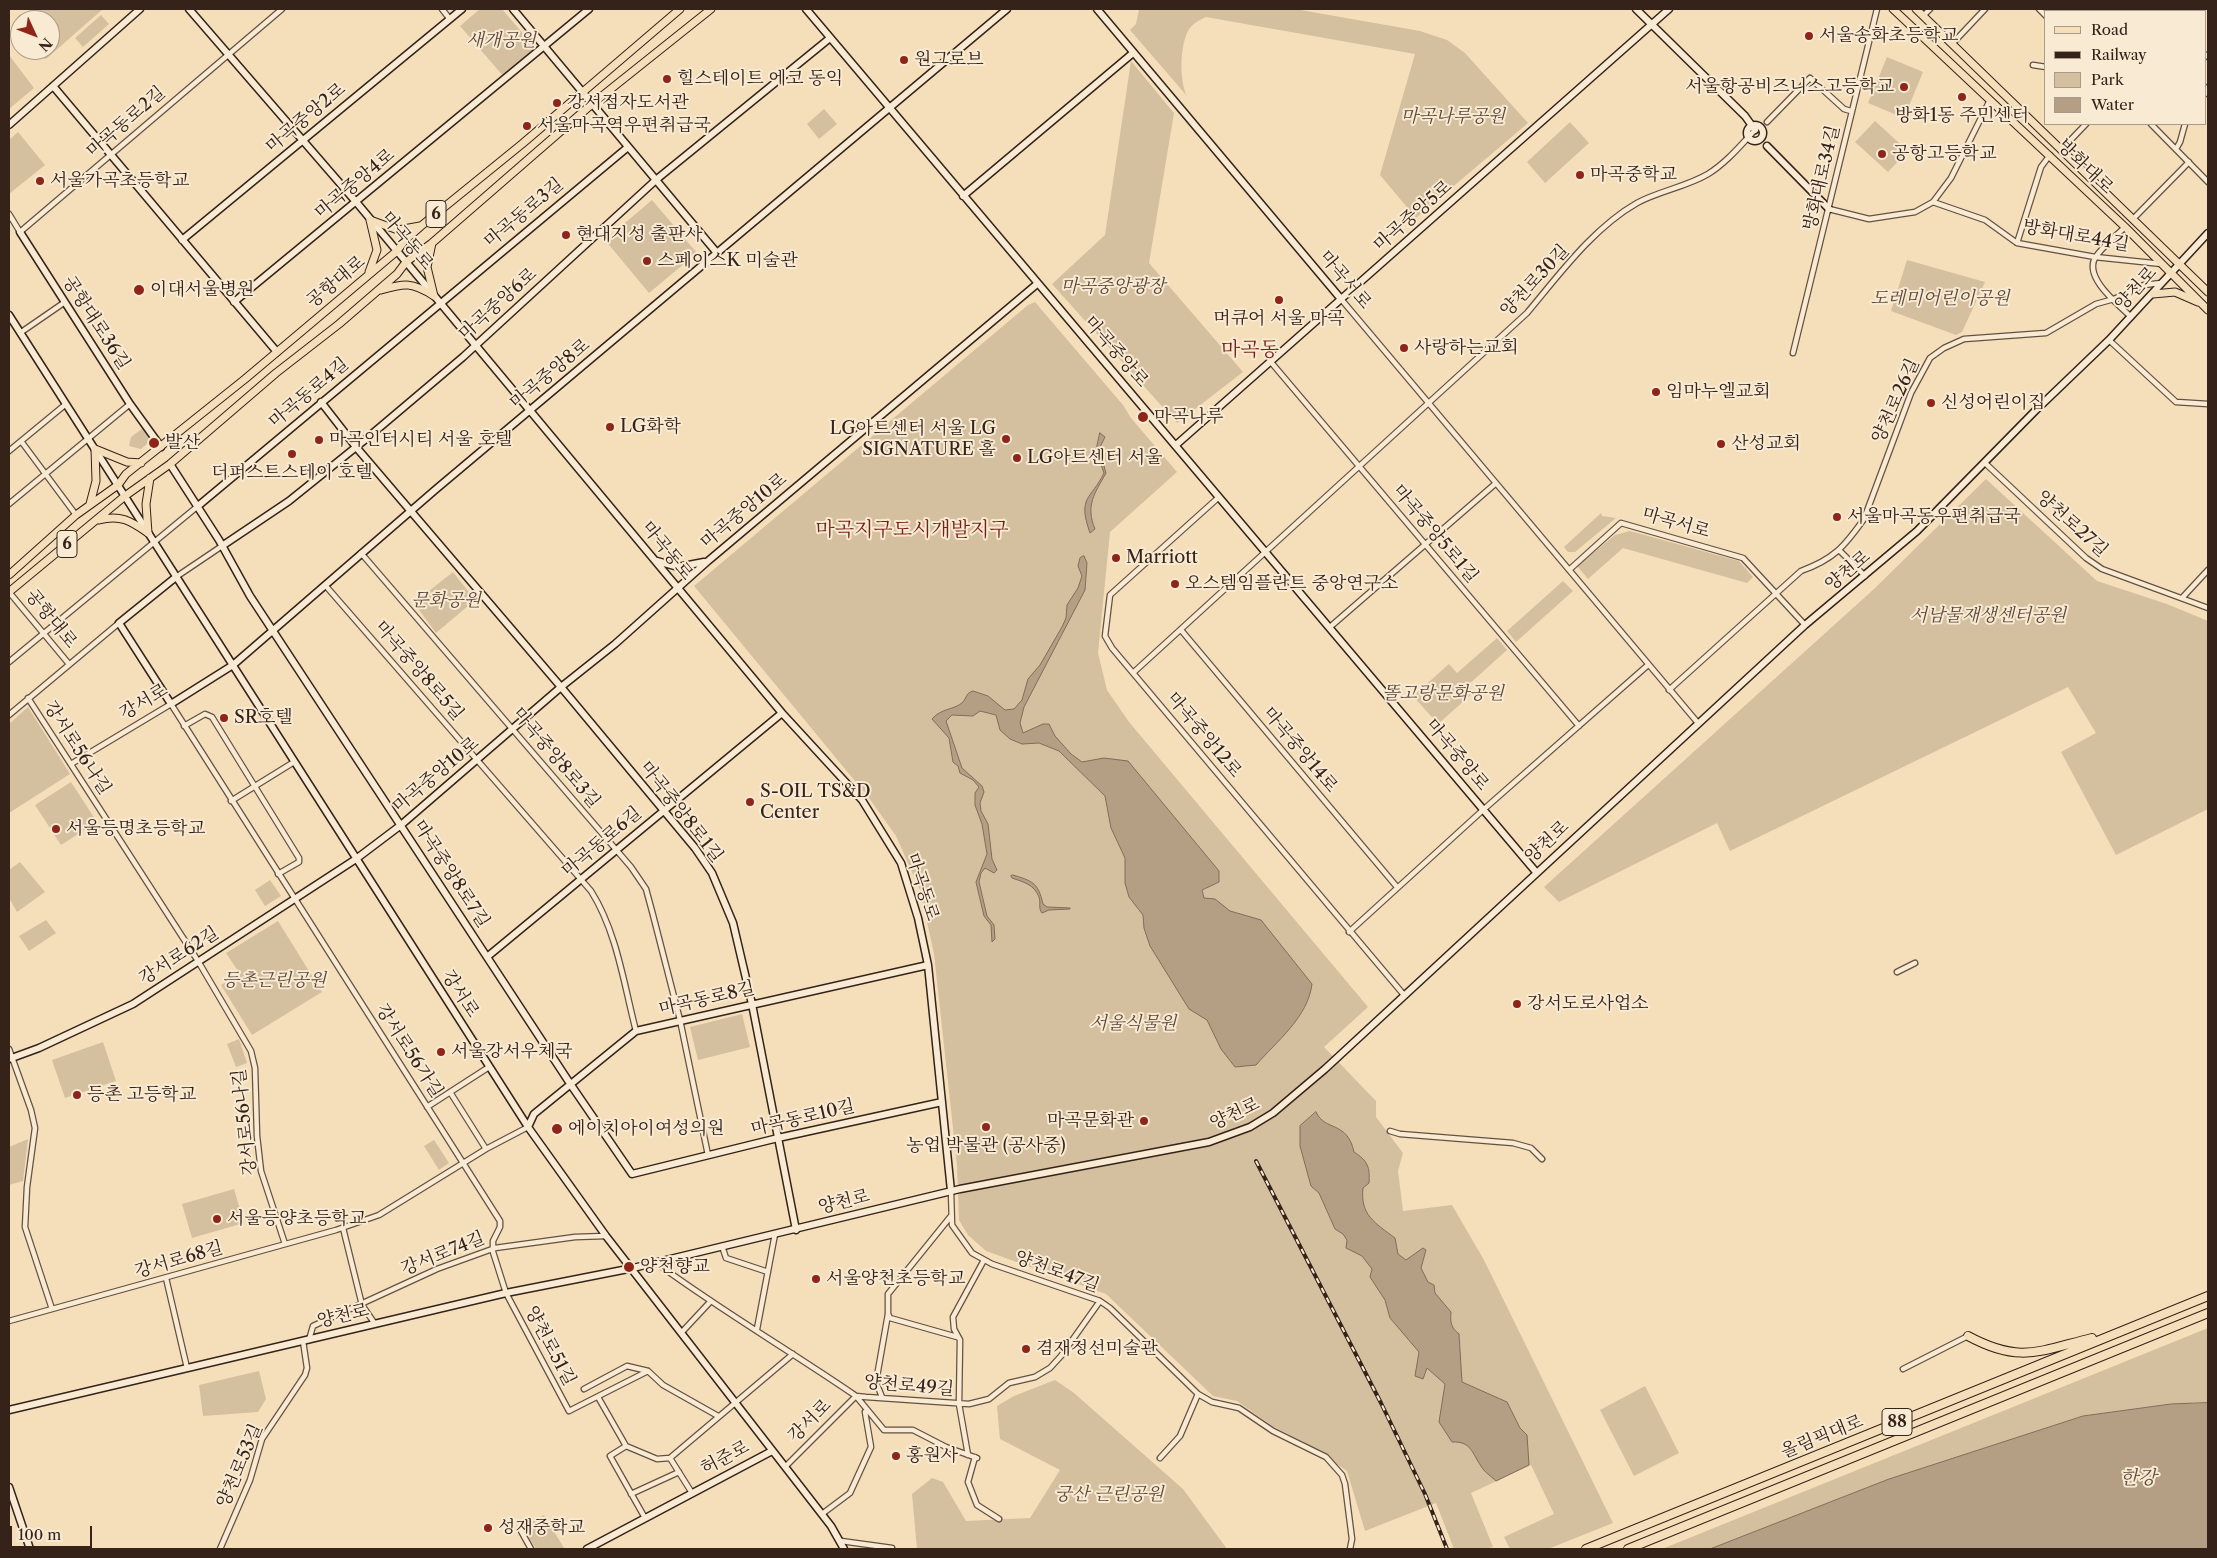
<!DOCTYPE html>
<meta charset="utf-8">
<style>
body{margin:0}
#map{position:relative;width:2217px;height:1558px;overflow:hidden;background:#f5dfbb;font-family:"Libre Caslon Text",serif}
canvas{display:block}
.frame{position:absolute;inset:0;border:10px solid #352219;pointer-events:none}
.legend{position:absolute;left:2044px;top:10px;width:162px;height:115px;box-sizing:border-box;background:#f8ead3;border:1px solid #aa9a89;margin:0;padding:6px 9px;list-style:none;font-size:15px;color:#352219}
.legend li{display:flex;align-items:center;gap:10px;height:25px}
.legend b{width:25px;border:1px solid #aa9a89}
.north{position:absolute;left:10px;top:10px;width:50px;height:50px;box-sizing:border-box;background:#f8ead3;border:1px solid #aa9a89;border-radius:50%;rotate:133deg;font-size:14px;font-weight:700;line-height:20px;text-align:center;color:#352219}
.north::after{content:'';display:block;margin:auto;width:18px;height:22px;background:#8f2418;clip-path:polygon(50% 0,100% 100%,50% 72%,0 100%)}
.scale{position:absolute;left:10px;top:1526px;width:82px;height:22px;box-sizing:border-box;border:2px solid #352219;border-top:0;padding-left:6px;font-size:15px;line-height:18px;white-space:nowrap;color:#352219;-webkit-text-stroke:4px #f8ead3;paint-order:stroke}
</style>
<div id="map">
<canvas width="2217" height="1558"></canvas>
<div class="frame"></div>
<ul class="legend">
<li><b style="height:6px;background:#f5dfbb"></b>Road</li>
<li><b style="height:6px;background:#352219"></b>Railway</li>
<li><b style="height:14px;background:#d4bf9f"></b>Park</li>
<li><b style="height:14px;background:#b49f84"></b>Water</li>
</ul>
<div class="north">N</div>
<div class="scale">100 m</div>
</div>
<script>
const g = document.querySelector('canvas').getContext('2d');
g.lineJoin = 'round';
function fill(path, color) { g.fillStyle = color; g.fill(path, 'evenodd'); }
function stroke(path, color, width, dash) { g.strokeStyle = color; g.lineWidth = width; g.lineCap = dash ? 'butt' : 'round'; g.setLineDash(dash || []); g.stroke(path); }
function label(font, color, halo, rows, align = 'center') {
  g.font = font + ' "Libre Caslon Text","Noto Serif KR",serif'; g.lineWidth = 4; g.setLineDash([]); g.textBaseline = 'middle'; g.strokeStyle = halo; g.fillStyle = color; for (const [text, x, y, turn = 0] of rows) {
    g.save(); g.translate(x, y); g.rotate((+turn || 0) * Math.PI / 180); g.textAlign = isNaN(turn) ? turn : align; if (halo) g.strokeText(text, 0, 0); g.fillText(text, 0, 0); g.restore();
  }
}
const green = new Path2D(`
 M31,9H103L46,59L38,50H50V20H20V29L14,23Z
 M480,9H502L536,49L504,77L460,26Z
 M1139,9H1295L1420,31L1447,40L1465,53L1528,123L1416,218L1380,175L1415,54L1206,17C1199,20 1192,24 1188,31C1180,46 1179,81 1187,96L1130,30L1136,24Z
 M101,15L109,24L83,47L75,38Z
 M9,55L34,88L9,109Z
 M1887,57L1923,72L1904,118L1868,103Z
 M1131,61L1174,113L1149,263L1243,372L1177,423L1052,284L1105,235Z
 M824,109L837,124L819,139L807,124Z
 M1875,121L1908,151L1888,172L1855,142Z
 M1570,122L1589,143L1545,183L1527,162Z
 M18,132L45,165L9,194V140Z
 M652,200L697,253L649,293L605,240Z
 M1907,260L1985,282L1962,332L1956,335L1891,311Z
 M1035,302L1123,405L1131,418L1177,472L1110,532L1098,653L1107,690L1129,722L1368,1007L1324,1047L1376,1101V1117L1403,1153L1398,1171L1403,1211L1452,1205L1484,1260L1613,1523L1548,1549H1510L1504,1537L1554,1514L1531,1465L1471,1493L1493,1547L1485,1549H1454L1436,1503L1365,1531L1347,1471L1304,1442L1274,1427L1237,1401L1213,1396L1106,1294L986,1251L968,1235L959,1220L957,1165L934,954L920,890L896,836L869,798L694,586L1028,305Z
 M143,428L152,440L141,449L129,446L131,437Z
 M1986,479L2097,581L2167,604L2208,621V809L2116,855L2061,752L2096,733L2068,687L1730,851L1717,823L1559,902L1544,887L1874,589Z
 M1601,513L1602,516L1616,518L1575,552H1568L1564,547Z
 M1630,531L1739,561L1753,577L1747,583L1623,548L1588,579L1577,566L1615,535Z
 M453,572L475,600L436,633L414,603Z
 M1563,581L1573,591L1516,642L1507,631Z
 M1497,638L1507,650L1468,685L1474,692L1438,724L1413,696L1449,664L1457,673Z
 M28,707L70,774L9,813V724Z
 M71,782L97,822L61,845L35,805Z
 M20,862L45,892L17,912L9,898V870Z
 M270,880L281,896L265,906L255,890Z
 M46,920L56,933L29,951L19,936Z
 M278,921L322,992L252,1035L221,985L240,974L226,953Z
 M742,1014L750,1047L698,1060L690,1027Z
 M239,1039L247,1063L236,1067L227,1044Z
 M103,1042L116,1081L65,1098L52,1060Z
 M28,1139L23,1181L9,1185V1147Z
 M434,1140L449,1163L439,1170L424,1146Z
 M234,1189L244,1223L192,1238L182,1204Z
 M2208,1328V1403L2171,1404L2083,1416L1889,1479L1710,1549H1662Z
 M259,1371L266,1399L258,1412L203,1416L199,1385Z
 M1055,1380L1074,1393L1183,1489L1227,1549H917L912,1494L932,1478L943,1482L966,1521L1030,1518L1060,1470L1000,1439L997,1406L1014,1396Z
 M1645,1386L1679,1453L1634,1476L1600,1410Z
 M544,1515L564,1548L562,1549H536L523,1528Z`);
const water = new Path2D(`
 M1100,433L1105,437L1099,449L1106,473C1095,493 1085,505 1095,529L1090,533C1077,496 1091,500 1104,473L1096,451Z
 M1084,556L1087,563L1085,590L1024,707L1020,723L1023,733L1043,724H1049L1055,736L1071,754L1082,762L1104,758L1128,761L1219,871V882L1202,890L1204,898L1215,899L1230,911L1261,920L1312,984C1308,1017 1277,1041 1256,1065L1235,1067L1221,1049L1207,1020L1189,1009L1150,946L1144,928L1143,915L1129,897L1125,883V858L1111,828L1105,796L1059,751L1039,743L1022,744L1010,739L1000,730L996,715L980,711L973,716L952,715L946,721L962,768L982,786L984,792L980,803L981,811L988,824L992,859L997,870L994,873L985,868L981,873L979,882L987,916L994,925L995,939L992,942L991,925L984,916L976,882L987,854L982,824L975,805V793L979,787L973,780L960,773L958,766L953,762L949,738L932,719C941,708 955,710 963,702C967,697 966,693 973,691L988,696L1005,710L1014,709L1022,700L1028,679L1040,665L1062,627L1066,618L1067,605L1078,588L1082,576L1078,566L1080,558Z
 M1013,875C1032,881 1038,882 1043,904L1047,907L1070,908V909L1049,910L1042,913C1038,908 1041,903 1039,897C1034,884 1023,882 1012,878L1011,876Z
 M1316,1112C1325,1132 1347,1120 1354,1152C1368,1161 1370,1167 1369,1183L1363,1188C1360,1215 1375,1223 1395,1238L1398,1254L1406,1260L1423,1248L1426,1250L1421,1268L1428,1282L1434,1285L1435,1293L1451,1312C1450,1322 1451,1328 1459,1334L1462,1382L1507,1402L1520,1428L1527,1435L1529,1465L1496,1481C1491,1476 1484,1472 1481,1466C1472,1453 1471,1441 1452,1442L1439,1422L1445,1384L1427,1368L1423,1379L1415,1376L1419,1352L1390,1318L1385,1300L1370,1277L1372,1269L1362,1256L1346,1248L1347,1240L1343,1234L1335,1229L1319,1193L1311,1186L1300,1146V1126Z
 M2208,1403V1549H1710L1889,1479L2083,1416L2171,1404Z`);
const street = new Path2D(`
 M442,9L449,18
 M2039,9L2046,16
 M2105,11L2107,9
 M2191,11L2193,9
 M1923,16L1930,9
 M1952,44L1985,9
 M2206,55L2208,57
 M2033,65L2046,67
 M2206,90L2208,87
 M2206,93L2208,94
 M1767,122L1810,78L1844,109L1851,111
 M2151,124L2208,182
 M2176,149L2180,142L2185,124
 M2061,150L2086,124
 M1933,202L1985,220L2017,243L2095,257L2162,264
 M1829,209L1869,219L1915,212L1933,202L1951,178L1990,100
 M9,214L20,232L282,9
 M2133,219L2189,162
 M2125,227C2116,236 2102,247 2095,258C2084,278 2118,304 2131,317
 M2017,243L2041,167L2050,155
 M1341,299L1698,723
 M20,333L65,302
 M2109,340L2176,402L2208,404
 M1793,353L1877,9
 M1270,361L1579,726
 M21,441L76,515
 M9,451L66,404
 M1985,463L2086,558L2102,569L2208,608
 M1219,497L1110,595L1105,636L1112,648L1404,995
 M9,504L130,404
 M1839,550L1865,576
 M361,553L631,867L646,889L653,915L680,1020L708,1155
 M1569,570L1621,523L1743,558L1805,625
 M176,577L222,546
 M325,585L591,891C617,932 624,985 636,1031
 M9,592L69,664
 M2182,598L2208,570
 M1330,627L1495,484
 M1181,630L1397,887
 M9,662L198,506
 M1134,672L1527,313C1559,275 1593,228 1637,203C1659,191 1686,187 1708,174C1726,163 1740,146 1755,130
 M1669,690L1801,571C1834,559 1844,547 1864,519L1911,393L1930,358L1944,348L1964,339L2046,333L2096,304L2114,299L2144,285L2161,283
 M28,698L198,961L251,1051L255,1068L257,1136L261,1171L285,1244
 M9,715L119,623
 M184,726L205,714L212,717L299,858V862L278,874
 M71,764L171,704L500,1221V1227L493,1241V1252L506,1293L569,1411L648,1371
 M231,801L294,762
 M1349,932L1483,810L1648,665
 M1897,972L1915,963
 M9,1049L31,1110L35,1128L27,1187L25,1227L52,1309
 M450,1092L486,1149
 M427,1107L489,1067
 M1390,1131L1400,1134L1513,1143L1531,1148L1542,1159
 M951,1191L952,1225L972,1253L992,1264L1100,1301L1110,1308L1198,1394L1212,1402L1239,1408L1273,1431L1326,1457L1342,1475L1345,1484L1352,1539L1350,1549
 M343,1228L362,1305L375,1324
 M722,1246L726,1258L768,1272
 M655,1262C720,1310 789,1350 856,1396L866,1397L969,1404L989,1399L1009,1383L1035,1377L1050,1368L1061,1356L1100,1301
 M166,1278L187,1368
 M888,1314L890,1318L957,1337
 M9,1321L336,1230L379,1215L486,1149L528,1127
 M757,1329L775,1234
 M682,1332L710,1302
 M309,1340L313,1326L437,1269L495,1248L575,1237L606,1236
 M1903,1369L1968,1336
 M584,1389L627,1366L648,1371L663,1385L718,1416
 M598,1397L626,1446
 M882,1397L876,1382L888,1314V1294L951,1216
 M968,1455L959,1404L960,1340L954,1329L953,1317L984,1260
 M975,1457L968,1482L977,1505L999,1519
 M670,1458L793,1354
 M1160,1458L1180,1436L1198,1394
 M785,1467L856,1396L884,1430H913L946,1447L977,1458
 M631,1494L679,1472
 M822,1514L850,1493L871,1447L865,1412
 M645,1518L610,1456L626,1446L657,1459L670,1458L692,1493
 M521,1531L531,1549
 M841,1541L892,1548
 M220,1549L250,1480L262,1439L305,1375L307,1368L303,1341`);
const secondary = new Path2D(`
 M189,9L357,203L782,713L862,800L901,863L918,918L928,965L951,1191
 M513,9L717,253
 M806,9L1536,872
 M1097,9L1341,299
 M1636,9L1745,116L1755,130
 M53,86L277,352
 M9,125L140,9
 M1747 133a8 8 0 1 1 16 0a8 8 0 1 1-16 0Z
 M1767,146L1829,209
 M963,196L1133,53
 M20,232L130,404L161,447
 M182,240L462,9
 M234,302L589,9
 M9,315L528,1127L606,1236L831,1526L844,1549
 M321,402L356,447L561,687L695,848L712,873L733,923L752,1004L796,1230
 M1176,445L1669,9
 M170,464L219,540L250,596L571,1085L632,1174L778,1138L942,1102
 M198,506L628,147
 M222,546L289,501L366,439L463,357L657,179L830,38
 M657,561L678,567L704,562
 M176,577L119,623L171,704L233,665L435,490L1007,9
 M487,957L782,713
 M9,1059L39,1048L133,1004L356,859L401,825L561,687L615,644L708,561L1037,284
 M528,1127L534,1114L636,1031L928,965
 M9,1410L506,1293L633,1268L960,1189L1209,1142L1250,1127L1273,1113L1325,1069L1805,625L1917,531L2036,410L2109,340L2208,233
 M9,1487L30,1549
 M587,1549L772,1451`);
const primary = new Path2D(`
 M1893,9L2125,227L2208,310
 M1916,9L2208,292
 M370,220L398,230L420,226
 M432,243L427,267L434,296
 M369,272L377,250L370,220
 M381,290C405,283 412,282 434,296
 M2153,294L2175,292L2198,302
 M90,504L96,481L95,449L127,462L141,463
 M99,520C120,514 131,521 148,533
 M148,533L146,504L150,478
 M9,575L76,515L118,485L126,474L245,379L397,251L405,240L421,226L522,144L680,9
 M9,592L125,496L170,464L276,373L339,324L397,274L406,262L432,243L592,104L711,9`);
const highway = new Path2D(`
 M1968,1336C2020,1364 2039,1351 2092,1338
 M1586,1549L2208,1296
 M1628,1549L2208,1313`);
const rail = new Path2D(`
 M1256,1161L1381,1403L1425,1494L1447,1549`);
const markers = [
 [1809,36,5,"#8f2418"],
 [904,60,5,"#8f2418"],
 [667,79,5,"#8f2418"],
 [1904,87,5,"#8f2418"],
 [1962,97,5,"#8f2418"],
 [557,103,5,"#8f2418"],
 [527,126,5,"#8f2418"],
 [1882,154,5,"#8f2418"],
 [1580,175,5,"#8f2418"],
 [40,181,5,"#8f2418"],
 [566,235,5,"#8f2418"],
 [647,261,5,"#8f2418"],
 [139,290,6,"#8f2418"],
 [1279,300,5,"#8f2418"],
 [1404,348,5,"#8f2418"],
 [1656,392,5,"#8f2418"],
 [1931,403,5,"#8f2418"],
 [1143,417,6,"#8f2418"],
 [610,427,5,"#8f2418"],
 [1006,439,5,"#8f2418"],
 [319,440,5,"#8f2418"],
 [154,443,6,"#8f2418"],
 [1721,444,5,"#8f2418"],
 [292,454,5,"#8f2418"],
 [1017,458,5,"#8f2418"],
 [1837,517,5,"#8f2418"],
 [1116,558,5,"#8f2418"],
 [1175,584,5,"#8f2418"],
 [224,718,5,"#8f2418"],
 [750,802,5,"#8f2418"],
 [56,829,5,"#8f2418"],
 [1517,1004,5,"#8f2418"],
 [441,1052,5,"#8f2418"],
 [77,1095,5,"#8f2418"],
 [1144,1121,5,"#8f2418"],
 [986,1127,5,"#8f2418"],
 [557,1129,6,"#8f2418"],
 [217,1219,5,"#8f2418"],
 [629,1267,6,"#8f2418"],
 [816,1279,5,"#8f2418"],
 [1026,1349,5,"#8f2418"],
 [896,1456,5,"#8f2418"],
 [488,1528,5,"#8f2418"]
];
const shields = [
 [436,214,20],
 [67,544,20],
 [1897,1422,30]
];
const shieldNames = [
 ["6",436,214],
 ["6",67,544],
 ["88",1897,1422]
];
const poiNames = [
 ["서울송화초등학교",1819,36],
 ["원그로브",914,60],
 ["힐스테이트 에코 동익",677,79],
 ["서울항공비즈니스고등학교",1894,87,"right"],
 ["강서점자도서관",567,103],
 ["방화1동 주민센터",1962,116,"center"],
 ["서울마곡역우편취급국",537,126],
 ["공항고등학교",1892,154],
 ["마곡중학교",1590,175],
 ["서울가곡초등학교",50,181],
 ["현대지성 출판사",576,235],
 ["스페이스K 미술관",657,261],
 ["이대서울병원",150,290],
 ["머큐어 서울 마곡",1279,319,"center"],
 ["사랑하는교회",1414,348],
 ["임마누엘교회",1666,392],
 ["신성어린이집",1941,403],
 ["마곡나루",1154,417],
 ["LG화학",620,427],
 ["LG아트센터 서울 LG",996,429,"right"],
 ["SIGNATURE 홀",996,450,"right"],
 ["마곡인터시티 서울 호텔",329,440],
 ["발산",165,443],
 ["산성교회",1731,444],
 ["LG아트센터 서울",1027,458],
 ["더퍼스트스테이 호텔",292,473,"center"],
 ["서울마곡동우편취급국",1847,517],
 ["Marriott",1126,558],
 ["오스템임플란트 중앙연구소",1185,584],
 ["SR호텔",234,718],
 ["S-OIL TS&D",760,792],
 ["Center",760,813],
 ["서울등명초등학교",66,829],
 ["강서도로사업소",1527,1004],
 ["서울강서우체국",451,1052],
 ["등촌 고등학교",87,1095],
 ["마곡문화관",1134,1121,"right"],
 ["에이치아이여성의원",568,1129],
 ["농업 박물관 (공사중)",986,1146,"center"],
 ["서울등양초등학교",227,1219],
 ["양천향교",640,1267],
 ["서울양천초등학교",826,1279],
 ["겸재정선미술관",1036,1349],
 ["홍원사",906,1456],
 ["성재중학교",498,1528]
];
const parkNames = [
 ["새개공원",501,41],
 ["마곡나루공원",1453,117],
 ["마곡중앙광장",1113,287],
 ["도레미어린이공원",1940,299],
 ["문화공원",446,601],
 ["서남물재생센터공원",1988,616],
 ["똘고랑문화공원",1443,694],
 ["등촌근린공원",274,981],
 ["서울식물원",1133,1024],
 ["궁산 근린공원",1109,1495]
];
const streetNames = [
 ["마곡중앙2로",306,118,-40],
 ["마곡동로2길",126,122,-41],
 ["방화대로",2085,167,44],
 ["방화대로34길",1822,178,-77],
 ["마곡중앙4로",355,184,-40],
 ["마곡동로3길",524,213,-40],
 ["마곡중앙5로",1413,216,-41],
 ["방화대로44길",2076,236,10],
 ["마곡동로",407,241,50],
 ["마곡서로",1345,280,50],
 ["양천로30길",1535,281,-47],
 ["공항대로",336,282,-40],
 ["양천로",2136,289,-48],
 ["마곡중앙6로",498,304,-42],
 ["공항대로36길",96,323,57],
 ["마곡중앙로",1116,352,49],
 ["마곡중앙8로",550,374,-40],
 ["마곡동로4길",309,393,-40],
 ["양천로26길",1896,401,-66],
 ["마곡중앙10로",744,511,-40],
 ["마곡서로",1676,523,16],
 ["양천로27길",2072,524,42],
 ["마곡중앙5로1길",1435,534,50],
 ["마곡동로",667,551,51],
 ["양천로",1848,571,-40],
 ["공항대로",51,619,51],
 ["마곡중앙8로5길",419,671,49],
 ["강서로",144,702,-31],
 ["마곡중앙12로",1204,735,50],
 ["강서로56나길",77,748,57],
 ["마곡중앙14로",1300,750,50],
 ["마곡중앙로",1457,755,50],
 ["마곡중앙8로3길",556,758,50],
 ["마곡중앙10로",436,775,-40],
 ["마곡중앙8로1길",681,812,52],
 ["마곡동로6길",602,842,-40],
 ["양천로",1547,842,-43],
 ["마곡중앙8로7길",451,874,57],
 ["마곡동로",922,887,72],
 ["강서로62길",179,956,-33],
 ["강서로",460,994,57],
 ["마곡동로8길",707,999,-13],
 ["강서로56가길",409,1051,57],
 ["양천로",1235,1114,-25],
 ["마곡동로10길",803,1118,-13],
 ["강서로56나길",245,1122,-96],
 ["양천로",844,1202,-14],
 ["강서로74길",443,1254,-22],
 ["강서로68길",179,1260,-16],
 ["양천로47길",1057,1272,20],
 ["양천로",343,1316,-13],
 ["양천로51길",550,1346,62],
 ["양천로49길",909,1386,5],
 ["강서로",810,1421,-45],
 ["올림픽대로",1822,1437,-22],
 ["허준로",725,1458,-28],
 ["양천로53길",240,1466,-67]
];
const waterNames = [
 ["한강",2138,1479]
];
const quarterNames = [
 ["마곡동",1250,350],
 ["마곡지구도시개발지구",912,530]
];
fill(green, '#d4bf9f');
fill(water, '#b49f84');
stroke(water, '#816d59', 1);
stroke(street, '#655142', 7);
stroke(secondary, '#352219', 9);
stroke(primary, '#352219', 9);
stroke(highway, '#352219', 10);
stroke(street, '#f8ead3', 4.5);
stroke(secondary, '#f8ead3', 6);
stroke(primary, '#f5dfbb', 7);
stroke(highway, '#f5dfbb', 8);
stroke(rail, '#352219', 4);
stroke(rail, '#f8ead3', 2, [5.5]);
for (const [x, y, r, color] of markers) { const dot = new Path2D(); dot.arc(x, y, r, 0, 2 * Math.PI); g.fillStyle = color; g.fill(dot); stroke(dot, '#f8ead3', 2); }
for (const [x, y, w] of shields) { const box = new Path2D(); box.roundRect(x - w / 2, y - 13.5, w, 27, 4); g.fillStyle = '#f8ead3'; g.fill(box); stroke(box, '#352219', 1); }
label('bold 16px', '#352219', null, shieldNames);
label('18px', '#352219', '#f8ead3', poiNames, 'left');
label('italic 18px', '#5d493a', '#f8ead3', parkNames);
label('18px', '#352219', '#f8ead3', streetNames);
label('italic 19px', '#614e3e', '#f8ead3', waterNames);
label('20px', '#7a1f14', '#f8ead3', quarterNames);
</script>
